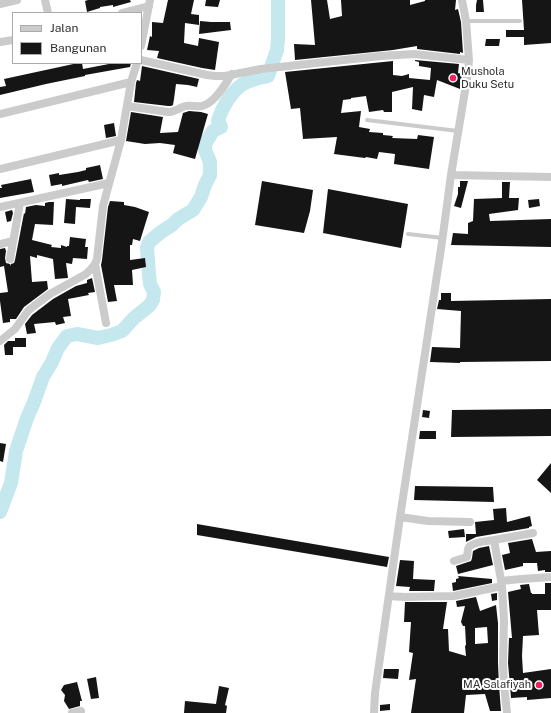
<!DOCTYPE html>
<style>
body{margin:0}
#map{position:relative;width:551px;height:713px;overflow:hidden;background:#fff;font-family:"Public Sans",sans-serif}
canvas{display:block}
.legend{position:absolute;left:12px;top:12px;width:130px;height:52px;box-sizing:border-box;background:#fff;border:1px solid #ababab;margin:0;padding:5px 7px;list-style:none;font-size:12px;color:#2e2e2e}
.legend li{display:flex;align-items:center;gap:8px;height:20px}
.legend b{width:20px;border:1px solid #ababab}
</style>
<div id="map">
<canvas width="551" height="713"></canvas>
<ul class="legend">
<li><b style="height:5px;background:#cbcbcb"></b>Jalan</li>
<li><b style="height:11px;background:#151515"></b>Bangunan</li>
</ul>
</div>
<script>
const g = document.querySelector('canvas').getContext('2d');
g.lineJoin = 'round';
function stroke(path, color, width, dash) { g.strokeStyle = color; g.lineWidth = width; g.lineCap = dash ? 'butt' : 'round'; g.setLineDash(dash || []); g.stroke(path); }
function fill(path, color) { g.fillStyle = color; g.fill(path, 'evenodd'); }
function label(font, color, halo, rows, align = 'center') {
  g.font = font + ' "Public Sans",sans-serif'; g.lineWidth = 4; g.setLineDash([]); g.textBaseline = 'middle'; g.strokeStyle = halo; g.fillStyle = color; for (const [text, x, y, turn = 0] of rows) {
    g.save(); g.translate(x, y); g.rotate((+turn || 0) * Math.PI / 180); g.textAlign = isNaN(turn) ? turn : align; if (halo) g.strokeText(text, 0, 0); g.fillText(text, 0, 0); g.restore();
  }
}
const river = new Path2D(`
 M0,512L11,483L16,451L27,418L34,402L43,377L52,362L58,348L67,336L77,334L98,338L111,335L122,331L134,318L150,305L153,300L154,292L150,284L149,274L147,248L149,242L161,232L172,225L178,219L193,210L201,197L205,185L210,175V162L205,150V144L213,131L221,127L218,121C222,107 233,88 247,82C254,79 261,77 268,76L277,50L278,39V0`);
const building = new Path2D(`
 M88,0H130L131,2L113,7V5L100,7V8L87,12L85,1Z
 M168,0H194L191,14L199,15V25L185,23L184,43L198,46L199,38L219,42L215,70L202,68L157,58L159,51L147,50L150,36L152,37V22L163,23Z
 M206,0H220L218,7L205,6Z
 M311,0H327L330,19L342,16L341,0H410V5L425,1V0H456L455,10L458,9L461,22L463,53L460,52V54L417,49V46L393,50L295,60L294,44L315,45Z
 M477,0H483L484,12H476V5Z
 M522,0H551V43L524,45V37H506V30H524Z
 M200,21L211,22H230L231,30L199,34Z
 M486,39H500L499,46H485Z
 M415,60L459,64L458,73L462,74L460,89L437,80L434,97L424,95L422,111L412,109L413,87L392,92V112H384L383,110L369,112L366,96L351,98V99L343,100L341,113L361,111L359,127L370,129L369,132L383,133V135L393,136L392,138L417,139L418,135L434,137L429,169L394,164L395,154L379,152L377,159L366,157L365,158L334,154L337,137L303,139L300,108L291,109L285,72L393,61V75L402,76L409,74V78L430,80L431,68L419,66V62L415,61Z
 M78,63H82L83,69L114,63H131L130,67L85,75V76L46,84L0,95V87L6,86L4,79Z
 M142,66L199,79L197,87L188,85L176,84L174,99L173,105L171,106H168L134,102L136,83L137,80L140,81Z
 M189,111L201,112L208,114L195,159L173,153L175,145L160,143L145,144L126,141L131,112L163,117L160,133L178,132L183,113Z
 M114,123L116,136L106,138L104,125Z
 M100,165L103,179L89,182L88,180L62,186V184L51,186L49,175L59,173V175L78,172L86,170V168Z
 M31,179L34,192L0,198V188H2L1,185Z
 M262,181L313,190L310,211L304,233L255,225Z
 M460,181H468L461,208L454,206L458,194V187H460Z
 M502,182H510L509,198H519L518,210L489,214L490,221L551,219V247L451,245L453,233L468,234V223L473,221L474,199L502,198Z
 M328,189L408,204L401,248L323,233Z
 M66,199L80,200V199H91L90,208L76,207L75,224L64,223Z
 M539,199L540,206L529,208L528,200Z
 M110,201L124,202V205L135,207L149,212L140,241L133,239L132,245H130V260L145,258L146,267L132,270L133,285H114L117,301L108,302L101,265L102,260L108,207Z
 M49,202H54L53,225L35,224L32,240L52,245L51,247L61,248V245L67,247V246H69L70,237L86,239L85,247H88L87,259L73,258L72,264L66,263L68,278L55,279L53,259L37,255V258L30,256L32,282L47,281L48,289L24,307L16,319H10V322L3,323L0,301V293L8,292L4,266L0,267V249L5,248L6,251L5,258L6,263L10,264V266L11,264L14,263L15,260L24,213L25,214L26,207L36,205L45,206V203Z
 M12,210L13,213L11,221L7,222L5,212Z
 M92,278L95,292L88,293L89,295L68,299L71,316L63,317L65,323L56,325L55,322L34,324L36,333L27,334L25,324L32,315L53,299L76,286L87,283V280Z
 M441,293H451V301L551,299V361L460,362V363L430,362L432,347L460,348L461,311L437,309L439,300H441Z
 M15,338H26V347H13V355H5L4,345L8,341H15Z
 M551,409V436L451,437L452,410Z
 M423,410L430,411L429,418L422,417Z
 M420,431H436V439H419Z
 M0,443L6,444L3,462L0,461Z
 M551,463V493L537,480Z
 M415,486L493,487L494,502L414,500Z
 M506,508L507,522L530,516L532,526L529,527V528L476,537L466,542V534H476L475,522L494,520L493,509Z
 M197,524L389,557L387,567L197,535Z
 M464,529L465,537L449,538L448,531Z
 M532,539L536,552L551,551V572H545V570L538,571L537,563H523V566L505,570L502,555L510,553L508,543Z
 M489,546L493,565L458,574L456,566L471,561L472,558L473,551L479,548Z
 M400,560L414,561L413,579L435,580L434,591H409L410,587L396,586Z
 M458,576L492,579V583L453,591L452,583L456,582V579L459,578Z
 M545,583H551V610H537L539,635L523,636L522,656L523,673L551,669V698L527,700V697L511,698L508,663L509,638H512L508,592L521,589L520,585L529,584L531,593H532V594H545Z
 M497,593V600L492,601L491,594Z
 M476,597L480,611L496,605L498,623V663L499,685L501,711H490L485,694L466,695L464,713H411L416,679L409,680L413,653L409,652L411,622H404L405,602H447L443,629H448L449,651L466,656L465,646L466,645L465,626H463L461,622L465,606L457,607L456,601ZM487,627L488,643L475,644V628Z
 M384,669H399L398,679L383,678Z
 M96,677L99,698L91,699L87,679Z
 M77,682L82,701H80V706L69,709L64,701L65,695L61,690L64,685Z
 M219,686L229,688L225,705L227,706L226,713H184L185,701L216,704Z
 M390,704V710L380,711V705Z`);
const service = new Path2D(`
 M466,21H520
 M367,120L458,131
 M408,234L443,238`);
const minor = new Path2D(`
 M45,0L48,13
 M0,4L17,0
 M122,13L149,6
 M0,42L13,40
 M141,46L150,0
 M141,60L207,75L215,76H225L261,69L381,56L414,54L469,60
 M127,106L168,112C175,112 180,107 186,106C192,105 197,107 202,106C215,103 225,84 232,74
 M0,114L131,82
 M0,169L121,140
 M451,175L551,177
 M0,207L109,183
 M0,244L13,241
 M10,259L20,203
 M95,264L106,323
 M0,341L15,329L28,311L34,306L50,294L86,274L91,269L95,264L97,259L100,232L103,206L121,140L131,82L137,63
 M400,517L428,521L470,522
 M494,540L533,533
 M454,561L467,557C468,554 467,549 469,547C473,542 488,541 494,540L502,586L504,620L503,663L504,685L507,713
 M501,581L521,579L551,577
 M389,596L404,597L454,596L502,586
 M72,713L81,711
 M374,713L375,693L400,517L442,242L451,175L467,79L469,60L466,21L462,0`);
const markers = [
 [453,78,4,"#f4215d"],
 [539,685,4,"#f4215d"]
];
const poiNames = [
 ["Mushola",461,72],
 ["Duku Setu",461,85],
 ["MA Salafiyah",531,685,"right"]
];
stroke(river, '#c5e7ee', 14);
fill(building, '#151515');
stroke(service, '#cbcbcb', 4);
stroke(minor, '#cbcbcb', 8);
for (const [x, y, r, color] of markers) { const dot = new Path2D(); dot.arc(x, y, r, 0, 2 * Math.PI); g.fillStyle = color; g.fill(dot); stroke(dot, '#fff', 1.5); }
label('11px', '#2e2e2e', '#fff', poiNames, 'left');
</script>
